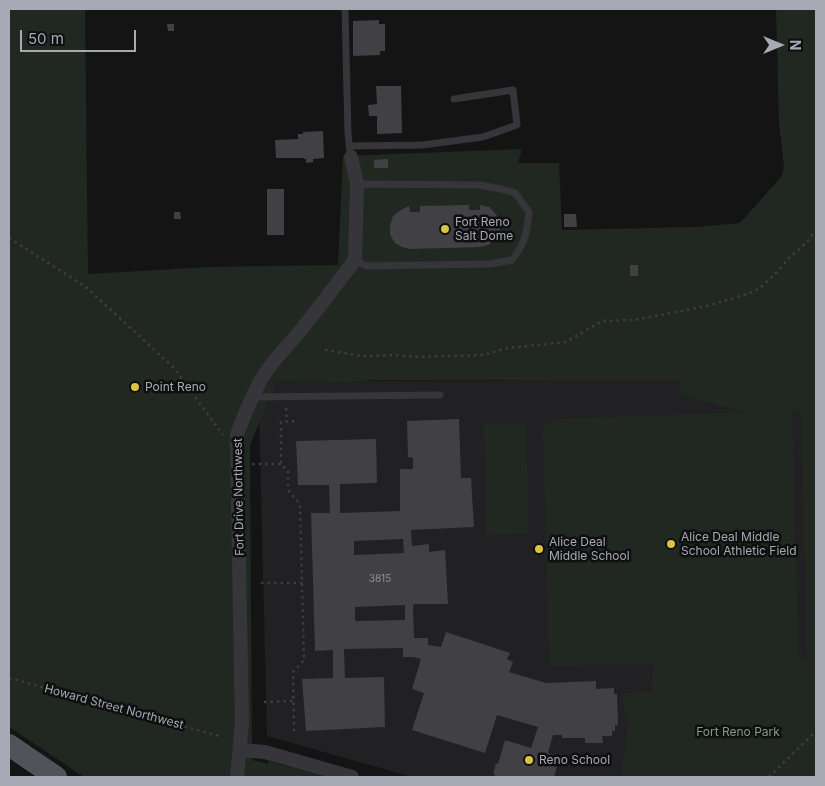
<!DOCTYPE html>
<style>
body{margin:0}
#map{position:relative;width:825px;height:786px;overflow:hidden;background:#141415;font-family:Inter,sans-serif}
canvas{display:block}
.frame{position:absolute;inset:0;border:10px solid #a7a9b4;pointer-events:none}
.north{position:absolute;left:755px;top:20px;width:50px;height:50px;-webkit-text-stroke:4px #0f0f10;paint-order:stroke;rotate:90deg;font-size:14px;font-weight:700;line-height:20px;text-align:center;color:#a7a9b4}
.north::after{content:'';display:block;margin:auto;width:18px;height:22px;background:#a7a9b4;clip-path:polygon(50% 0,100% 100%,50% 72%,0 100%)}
.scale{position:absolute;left:20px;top:30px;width:116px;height:22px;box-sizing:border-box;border:2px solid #a7a9b4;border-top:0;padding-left:6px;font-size:15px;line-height:18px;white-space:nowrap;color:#a7a9b4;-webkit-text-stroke:4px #0f0f10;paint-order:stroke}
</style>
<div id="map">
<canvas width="825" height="786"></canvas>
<div class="frame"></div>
<div class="north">N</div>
<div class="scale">50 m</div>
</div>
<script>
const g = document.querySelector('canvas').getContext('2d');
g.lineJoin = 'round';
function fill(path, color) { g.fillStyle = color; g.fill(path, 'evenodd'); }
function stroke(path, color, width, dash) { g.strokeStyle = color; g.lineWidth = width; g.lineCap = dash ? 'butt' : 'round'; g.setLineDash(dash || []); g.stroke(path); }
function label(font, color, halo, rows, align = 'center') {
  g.font = font + ' Inter,sans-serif'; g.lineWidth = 5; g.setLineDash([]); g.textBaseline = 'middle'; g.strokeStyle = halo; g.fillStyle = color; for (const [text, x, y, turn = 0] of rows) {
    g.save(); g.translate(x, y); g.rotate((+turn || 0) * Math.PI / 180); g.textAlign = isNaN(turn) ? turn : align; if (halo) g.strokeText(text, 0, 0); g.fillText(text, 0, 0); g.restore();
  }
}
const built = new Path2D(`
 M816,379V686L655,777H412L267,736L259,413L276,382L294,381Z`);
const green = new Path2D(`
 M9,9H85L88,274L208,267L338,265L343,156L522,149L518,163H559L562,230L696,227L740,223L782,176L784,166L779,123L776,9H816V777H620L626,742L628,713H624L623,693L652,692L653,664L549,666L543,428L553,419L744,412L680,394V380H382L324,383L323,381H294L276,382L250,445L252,760L268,764V761L326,777H84L9,727ZM792,411H801L807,662L799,659Z
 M526,423L529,534L486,535L484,424Z`);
const building = new Path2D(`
 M379,20V24H385V51H380V55L353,56V21Z
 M167,24H174V31H168Z
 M376,86H401L402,133L377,134V116H369L368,105L377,104Z
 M323,131L324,158L313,159V162L306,163V159H304V158H276L275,140L298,139V134H303V132Z
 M388,159V168H374V160Z
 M267,189H284V235H267Z
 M469,205V210H480V205L489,207L496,214L500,222V232L495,240L488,245L480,247L410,249L402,247L395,243L390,235V226L393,216L401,210L409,206L410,212H420V206Z
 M174,212H180L181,219H174Z
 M564,214H576L577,227H564Z
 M630,265H638V276H630Z
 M459,419L461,478H471L474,527L411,530L412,546L429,544V552L445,550L448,604H415L413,605L414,638H428V645L441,647L446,632L510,653L507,659L513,662L509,672L546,683L596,681V689L614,688V694H617L618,725H615V731H612V736H602L603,743H585V738H562V735H553L548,753L560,756L554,777H494L495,774H493L496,763L498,764L505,740L531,748L538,727L497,715L485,753L412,730L424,693L412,689L421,659L413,657H403V648L344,649L345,678L384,677L385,727L306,731L302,679L333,678V650L315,651L311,513H330L329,485H298L296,441L376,439L377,482L375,483L340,484V513L400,511V469H413V458L408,457L407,421ZM403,539L404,553L354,555V541ZM405,605V620L355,621V607Z`);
const path = new Path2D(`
 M9,238L86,287L174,368L223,435
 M325,350L362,356L396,355L416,357L483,355L508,348L566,342L602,321L635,320L707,306L747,294L760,288L779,270L789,258L806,243L816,230
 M286,408L287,422
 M252,464H281
 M261,583H302
 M9,678L219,736
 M264,702L293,701
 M294,731L293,672L304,660L300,504L288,490V471L281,464V422L297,421
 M769,777L816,731`);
const lane = new Path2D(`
 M345,9L348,134L350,151
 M349,146L422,145L483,137L517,125L513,90L454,99
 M355,260L366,266L489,264L512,260C525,243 527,233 529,212L515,193L501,189L479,185L357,184
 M252,397L440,395`);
const street = new Path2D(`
 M240,750L265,752L352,777
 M237,777L242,723L237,450V434L246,411L261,379L274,361L302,329L355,260L357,184L351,157`);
const primary = new Path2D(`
 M9,745L56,777`);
const markers = [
 [445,229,5,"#ddc344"],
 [135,387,5,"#ddc344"],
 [671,544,5,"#ddc344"],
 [539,549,5,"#ddc344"],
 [529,760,5,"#ddc344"]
];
const numberNames = [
 ["3815",380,579]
];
const poiNames = [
 ["Fort Reno",455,222],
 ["Salt Dome",455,236],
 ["Point Reno",145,387],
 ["Alice Deal Middle",681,537],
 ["School Athletic Field",681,551],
 ["Alice Deal",549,542],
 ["Middle School",549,556],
 ["Reno School",539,760]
];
const streetNames = [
 ["Fort Drive Northwest",239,497,-91],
 ["Howard Street Northwest",114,707,15]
];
const parkNames = [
 ["Fort Reno Park",738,732]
];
fill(built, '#212022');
fill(green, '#212822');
fill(building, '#414145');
stroke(path, '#3c3c41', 2.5, [2.5, 4]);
stroke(lane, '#36363a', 7);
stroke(street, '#36363a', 14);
stroke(primary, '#525259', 22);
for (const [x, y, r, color] of markers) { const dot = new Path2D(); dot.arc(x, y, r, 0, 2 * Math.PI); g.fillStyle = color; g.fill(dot); stroke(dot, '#0f0f10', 2); }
label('10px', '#8e8f98', null, numberNames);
label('12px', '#a7a9b4', '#0f0f10', poiNames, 'left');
label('12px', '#a7a9b4', '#0f0f10', streetNames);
label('12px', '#809d87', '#0f0f10', parkNames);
</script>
